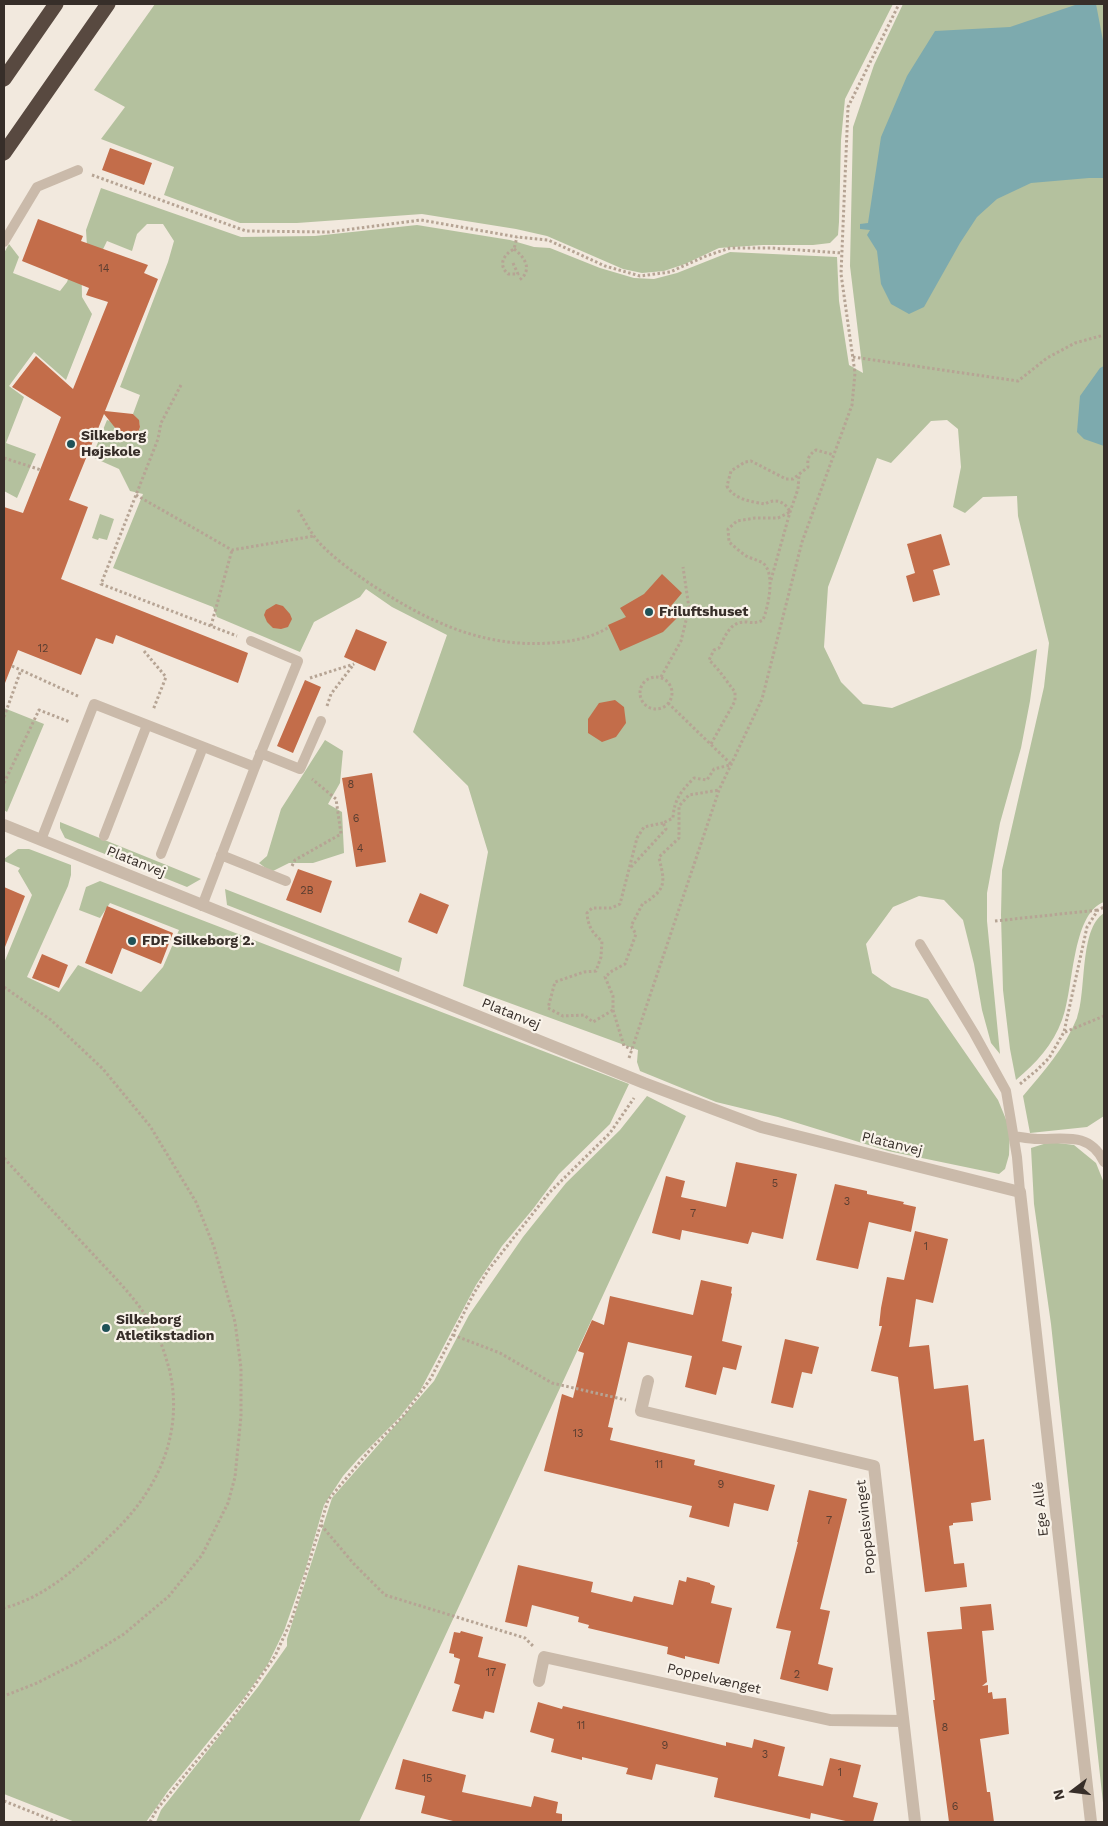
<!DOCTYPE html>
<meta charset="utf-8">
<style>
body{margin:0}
#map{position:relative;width:1108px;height:1826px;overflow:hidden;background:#f2e9de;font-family:"Work Sans",sans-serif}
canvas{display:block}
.frame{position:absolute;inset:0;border:5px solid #372e29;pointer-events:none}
.north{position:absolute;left:1048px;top:1766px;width:50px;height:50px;-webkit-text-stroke:4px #f9f3ea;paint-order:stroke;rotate:255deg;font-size:14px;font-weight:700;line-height:20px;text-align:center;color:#372e29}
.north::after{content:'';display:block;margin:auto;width:18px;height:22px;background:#372e29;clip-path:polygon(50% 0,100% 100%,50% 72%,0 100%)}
</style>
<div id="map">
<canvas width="1108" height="1826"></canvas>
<div class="frame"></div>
<div class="north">N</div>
</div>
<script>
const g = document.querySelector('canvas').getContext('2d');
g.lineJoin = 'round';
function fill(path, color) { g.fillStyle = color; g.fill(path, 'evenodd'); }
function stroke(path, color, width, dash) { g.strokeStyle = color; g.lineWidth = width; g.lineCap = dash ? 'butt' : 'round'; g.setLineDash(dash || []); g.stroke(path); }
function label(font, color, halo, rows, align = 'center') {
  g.font = font + ' "Work Sans",sans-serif'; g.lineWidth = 4.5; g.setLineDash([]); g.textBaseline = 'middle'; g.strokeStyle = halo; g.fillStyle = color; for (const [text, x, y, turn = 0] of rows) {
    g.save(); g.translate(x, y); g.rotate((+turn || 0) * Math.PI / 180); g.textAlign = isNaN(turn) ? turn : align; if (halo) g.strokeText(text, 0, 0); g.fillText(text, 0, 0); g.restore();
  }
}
const green = new Path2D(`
 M155,4H893L845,99L841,140L839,222L838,235L830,243L813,245H763L719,248L685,264L664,271L642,273L623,269L547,236L516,229L422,214L297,223H240L164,195L174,167L101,139L125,107L94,90Z
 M903,4H1104V902C1071,914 1074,991 1062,1020C1053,1045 1036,1063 1016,1080L1010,1049L1003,990L1001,915L1002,870L1044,687L1049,643L1018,516L1017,496L983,497L965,513L953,507L961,467L958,429L947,420L931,421L891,463L877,458L828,587L824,647L841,682L863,704L892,708L1037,649L1030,701L1021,748L1000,823L987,893V921L1000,1054L991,1043L982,1010L974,964L963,920L944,900L919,896L893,907L866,944L872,973L892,987L928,999L998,1100L1010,1129L1009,1155L1005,1169L999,1174L888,1151L778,1117L716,1102L640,1071L637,1062L638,1050L463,986L488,852L468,786L413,732L447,635L392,607L366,589L360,597L314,622L300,652L217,617L213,607L113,568L143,494L130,491L119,469L92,457L107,420L113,422L118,436L126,438L138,433C142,424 139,421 133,414L140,395L120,387L168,262L174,241L163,224H147L137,234L132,251L107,241L89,278L86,230L101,188L241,237L315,236L417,225L510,240L534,247L550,248L600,268L634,278L654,279L677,273L730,252L837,257L839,301L849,365L863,373L850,266L853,127L874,65Z
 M9,244L19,257L13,273L60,291L67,282L81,244L82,297L92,314L66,380L34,352L9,386L24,397L6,443L36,454L17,498L4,491V253Z
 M100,514L114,519L107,540L99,538L98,540L92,538Z
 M4,708L44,724L7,812L4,810Z
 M325,740L343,751L340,783L328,804L342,812L344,853L313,863H289L271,872L259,863L267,856L281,809Z
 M60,822L201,879L187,887L65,838L60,828Z
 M18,849H29L71,865V875L68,886L27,977L59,992L78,965L141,992L163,967L179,930L110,903L100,918L79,910L86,887L100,881L629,1084L610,1124L559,1174L533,1209L502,1246L476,1285L420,1391L399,1418L358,1459L343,1476L324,1505L305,1571L284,1631L268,1664L244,1698L168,1791L146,1822H75L4,1794V963L32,895L18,871L20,868L4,861V859Z
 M225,889L402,958L399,972L227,905Z
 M1104,913V1116L1087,1127L1030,1133L1023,1096C1043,1072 1065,1048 1077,1018C1087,991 1079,929 1104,913Z
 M647,1096L686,1116L359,1822H156L161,1810L258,1687L287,1646V1639L332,1498L434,1381L469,1315L523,1237L566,1183L620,1130Z
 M1050,1142L1074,1145L1096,1163L1104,1183V1812L1051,1324L1034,1204L1031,1148Z`);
const water = new Path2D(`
 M1078,4H1096L1104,46V178H1089L1031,183L997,199L977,217L960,243L924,307L909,314L891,304L881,284L877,251L867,235L870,230L860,229V224L868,223L881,137L907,76L935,31L1010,27Z
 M1104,366V446L1084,439L1077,432L1080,396L1100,368Z`);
const building = new Path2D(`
 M110,148L152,163L144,185L102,170Z
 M38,219L83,236L81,241L148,265L144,273L158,279L105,411L133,414L139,420L140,427L138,433L133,437L126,438L121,435L104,414L69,500L88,507L61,579L248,653L238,683L116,635L113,644L96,638L81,675L18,650L5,683H4V507L23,513L61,417L12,387L36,356L73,389L108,302L86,295L89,288L22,261Z
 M941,534L950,565L933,570L940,595L913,602L906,576L915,573L907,544Z
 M662,574L682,593L671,606L680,615L663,632L620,651L608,625L626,617L620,608L644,594Z
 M276,604L283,606L290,614L292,619L288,627L281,629L273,628L267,622L264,615L266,610Z
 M356,629L387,642L375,671L344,657Z
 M305,680L321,687L293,753L277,746Z
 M615,700L624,707L626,723L616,737L602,742L588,733V719L599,703Z
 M372,773L386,862L356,867L342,778Z
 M298,869L332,881L321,913L286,900Z
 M4,887L25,896L5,947H4Z
 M420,893L449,905L437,934L408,922Z
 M107,906L173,933L161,964L122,948L112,974L85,963Z
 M42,954L68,965L59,988L32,978Z
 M736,1162L797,1174L783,1239L752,1232L748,1244L682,1230L680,1240L652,1233L666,1176L685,1181L681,1197L726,1207Z
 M835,1184L867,1191V1194L904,1202L903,1204L916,1207L911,1232L869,1222L858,1269L816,1260Z
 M915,1231L948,1239L933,1303L916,1299L909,1347L929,1345L934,1389L968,1385L974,1441L984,1439L991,1500L971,1503L973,1521L953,1523V1525L949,1526L954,1564L964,1563L967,1587L925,1592L898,1377L871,1371L882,1326H879L881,1308L887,1277L904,1280Z
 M701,1280L732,1287L731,1293L732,1294L722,1341L742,1346L736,1370L723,1367L716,1395L685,1387L692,1356L628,1342L608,1427L613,1428L610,1440L695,1460L694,1465L775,1485L768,1511L734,1503L729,1527L689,1517L692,1506L544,1471L562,1394L573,1398L584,1353L578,1351L592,1320L604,1325L610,1296L693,1315Z
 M785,1339L819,1347L812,1374L802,1372L793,1408L771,1403Z
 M809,1490L847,1499L820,1609L830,1611L818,1664L833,1668L828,1691L780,1679L791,1631L776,1628L798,1542H797Z
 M518,1565L593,1582L591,1592L632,1602L634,1596L673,1605L679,1580L686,1582L687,1577L710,1583V1584L715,1586L711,1603L732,1608L719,1664L685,1656V1659L667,1654L668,1647L588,1628L589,1625L578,1622L579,1617L532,1605L527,1627L505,1622Z
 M991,1604L994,1630L982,1631L987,1682L982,1686L988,1685V1693L992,1692L993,1699L1006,1698L1009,1734L980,1739L987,1792H990L994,1822H949L933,1700H935L927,1632L962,1629L960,1607Z
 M461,1631L483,1637L478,1657L506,1664L494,1713L485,1711L483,1719L452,1711L460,1685L454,1683L460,1659L454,1657V1654L449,1653L454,1632L460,1633Z
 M538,1702L562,1709L563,1706L726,1746V1742L752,1748L754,1739L785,1747L778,1776L823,1786L830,1758L861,1765L853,1797L878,1803L873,1822H850L811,1813L810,1819L714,1797L718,1778L656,1764L652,1780L626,1774L628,1768L582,1757V1760L551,1752L554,1739L530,1732Z
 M403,1759L466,1775L462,1792L531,1807L534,1796L558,1802L556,1813L562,1814V1822H457L421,1813L425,1796L395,1789Z`);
const path = new Path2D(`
 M92,175L246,231L329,232L421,220L517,237L548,240L605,266L640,276L670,272L706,256L730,248H771L842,253
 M514,249C526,258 533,271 518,281
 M513,263L518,274H508C498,265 503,255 514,249L517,237
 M853,357L1018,381L1047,358L1075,343L1104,335
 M181,385L161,423L158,439L101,584L237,636
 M4,458L41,470
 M136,495L232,550L314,536
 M298,510C304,519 308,528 314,536C325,552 353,572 369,583C425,620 481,648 550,643C570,642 592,638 609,627
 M771,580L790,512L798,489L799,476
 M211,626L232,550
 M144,651L166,677L153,710
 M12,666L80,697
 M661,677L681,641L689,608L683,567
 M640 693a16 16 0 1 1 32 0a16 16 0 1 1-32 0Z
 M310,678L354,664
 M668,703L731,764
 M327,706L331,694L354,664
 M4,717L21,670
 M711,744L735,701V692C727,682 719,669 709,660L714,650L719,648C726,635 730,621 747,622C753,623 757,623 763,620C768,607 776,574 763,563C758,560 753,559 748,557C741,553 735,547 729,542L728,529L737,521L755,518H778L790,512C785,501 775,498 765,504C752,502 733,499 727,486L731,471L745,462L751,461L786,479H793L808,467C807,458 809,455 816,450L834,455
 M4,783L39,710L70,722
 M663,823L644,827L637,838L620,904L611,908H592L587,913C588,926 592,933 602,941L601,957L596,971L584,972L555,982L548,1008L563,1016L584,1015L593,1022L613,1010V996L605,977L612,971L625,964L636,934L631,926L643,903C648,902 650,899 654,896C668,885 662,873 659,857L679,838V806L689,795L719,790
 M292,866L295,860L341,834L336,799L312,779
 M631,867L666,829L663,823L673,818C674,800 681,791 694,778L707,780L714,769L730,765
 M995,921L1098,910
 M4,987L51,1020L103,1069L150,1126L196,1202L214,1247L235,1322L241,1368V1416L235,1477L228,1503L202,1555L169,1596L124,1634L82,1660L37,1683L4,1696
 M613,1010L624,1046L632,1049
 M1065,1032L1104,1016
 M629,1058L719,790L762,699L802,542L852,405L855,373L841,274L848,107L899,4
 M1020,1084L1037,1070L1049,1058L1064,1032L1087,927L1098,910L1104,907
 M4,1158C33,1190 62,1221 92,1253C114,1277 138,1300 154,1329C161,1340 165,1355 169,1368C184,1429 161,1485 117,1529C84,1561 50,1596 4,1608
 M453,1335L500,1353L552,1383L626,1400
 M321,1525L354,1564L385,1595L525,1638L533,1646
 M4,1801L57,1822
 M150,1822L157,1809L232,1718L275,1656L292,1619L328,1500L370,1450L404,1415L431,1378L474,1293L489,1269L549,1193L610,1133L634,1098`);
const lane = new Path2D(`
 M4,242L37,187L78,170
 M251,641L298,661L255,767
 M260,753L300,769L321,721
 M104,836L147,725
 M41,840L94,704L255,767L202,906
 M161,854L203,747
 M221,855L286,881
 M920,944L974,1033L1006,1091L1017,1157L1020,1192
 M1014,1136C1021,1137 1030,1139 1038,1139C1064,1139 1090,1132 1104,1162`);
const street = new Path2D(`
 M4,825L644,1083L761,1127L1020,1192L1091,1822
 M648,1381L641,1411L874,1466L915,1822
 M539,1681L544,1657L830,1720L903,1721`);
const highway = new Path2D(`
 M4,79L56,4
 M4,153L108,4`);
const markers = [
 [71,444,5,"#1f5258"],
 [649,612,5,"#1f5258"],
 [132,941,5,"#1f5258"],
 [106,1328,5,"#1f5258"]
];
const numberNames = [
 ["14",104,269],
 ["12",43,649],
 ["8",351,785],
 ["6",356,819],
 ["4",360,849],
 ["2B",307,891],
 ["5",775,1184],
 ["3",847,1202],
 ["7",693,1214],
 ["1",926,1247],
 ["13",578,1434],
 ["11",659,1465],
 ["9",721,1485],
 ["7",829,1521],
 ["17",491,1673],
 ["2",797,1675],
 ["11",581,1726],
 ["8",945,1728],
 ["9",665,1746],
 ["3",765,1755],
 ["1",840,1773],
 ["15",427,1779],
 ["6",955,1807]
];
const poiNames = [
 ["Silkeborg",81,436],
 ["Højskole",81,452],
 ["Friluftshuset",659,612],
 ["FDF Silkeborg 2.",142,941],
 ["Silkeborg",116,1320],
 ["Atletikstadion",116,1336]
];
const streetNames = [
 ["Platanvej",136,862,22],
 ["Platanvej",511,1014,22],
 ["Platanvej",892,1144,14],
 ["Ege Allé",1041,1509,-96],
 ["Poppelsvinget",866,1527,-96],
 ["Poppelvænget",714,1679,13]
];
fill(green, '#b4c19e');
fill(water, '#7daaae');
fill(building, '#c36d4a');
stroke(path, '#b6a494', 3, [2.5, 2.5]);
stroke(lane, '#cabaaa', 10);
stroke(street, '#cabaaa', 12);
stroke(highway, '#584940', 15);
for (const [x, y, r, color] of markers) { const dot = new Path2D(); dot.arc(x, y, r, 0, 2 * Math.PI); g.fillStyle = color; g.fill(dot); stroke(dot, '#f9f3ea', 2); }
label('11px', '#5a3e31', null, numberNames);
label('bold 14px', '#372e29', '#f9f3ea', poiNames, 'left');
label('14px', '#372e29', '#f9f3ea', streetNames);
</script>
